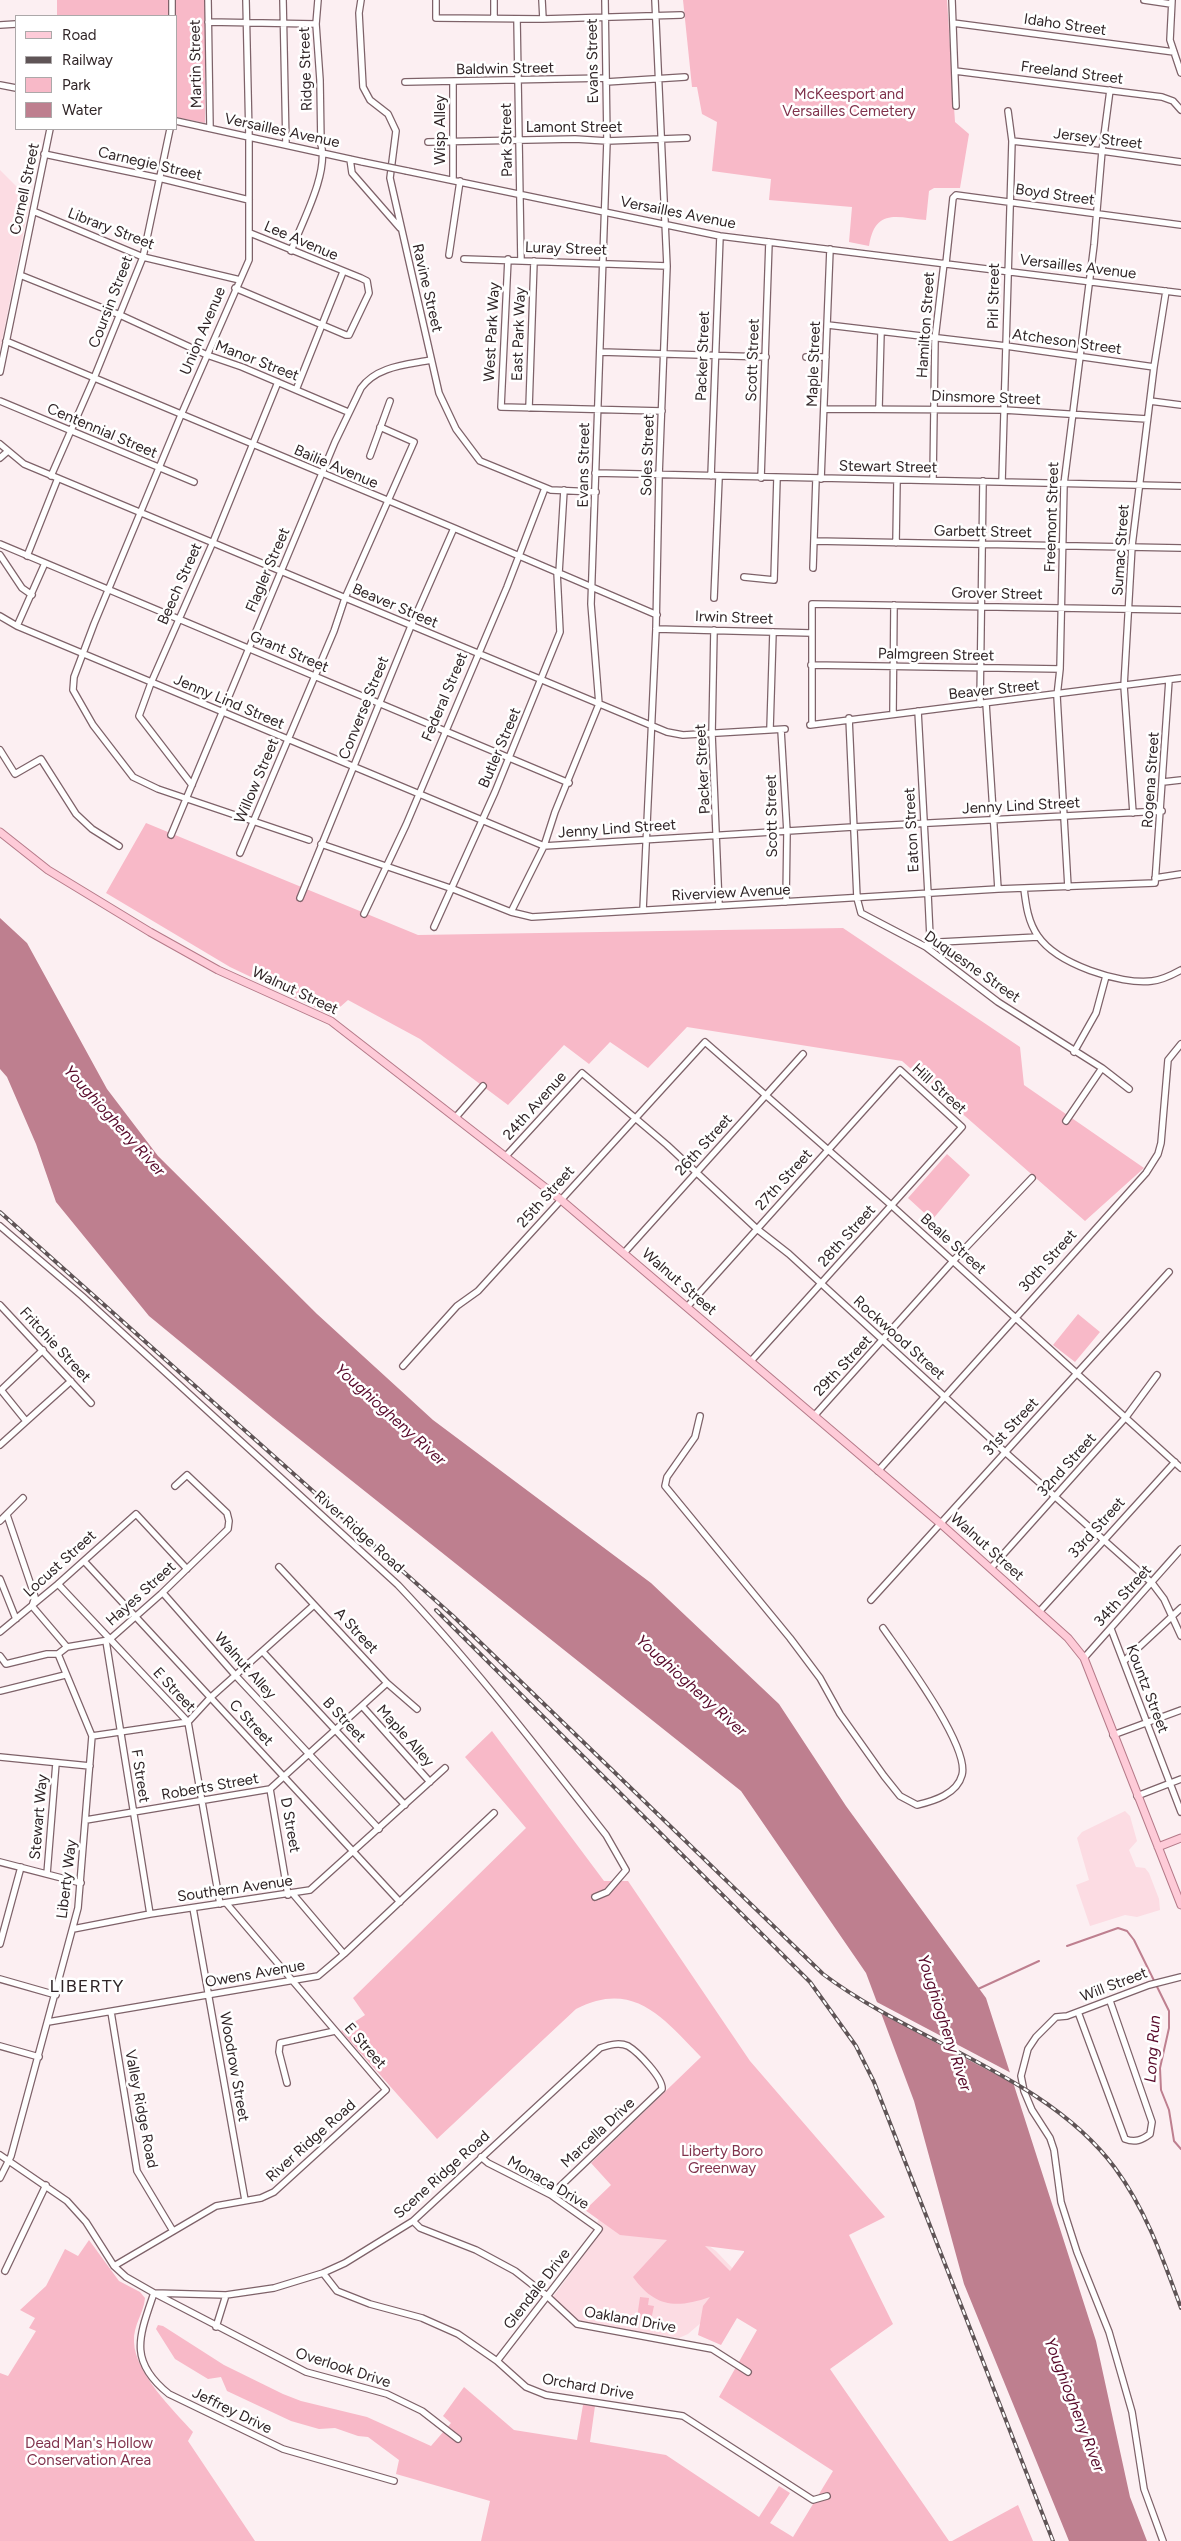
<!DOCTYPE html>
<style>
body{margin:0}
#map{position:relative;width:1181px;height:2541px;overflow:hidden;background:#fceff2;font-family:Figtree,sans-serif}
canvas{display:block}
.legend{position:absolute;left:15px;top:15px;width:162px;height:115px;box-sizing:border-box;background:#fff;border:1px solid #aca8a9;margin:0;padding:6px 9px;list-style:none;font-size:15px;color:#302527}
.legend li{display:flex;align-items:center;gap:10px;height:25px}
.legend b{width:25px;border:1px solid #aca8a9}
</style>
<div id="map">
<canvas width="1181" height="2541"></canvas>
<ul class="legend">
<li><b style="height:6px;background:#fecbd8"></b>Road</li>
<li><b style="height:6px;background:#5f5456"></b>Railway</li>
<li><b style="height:14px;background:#f8b9c8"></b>Park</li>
<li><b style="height:14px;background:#be7f8f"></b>Water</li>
</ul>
</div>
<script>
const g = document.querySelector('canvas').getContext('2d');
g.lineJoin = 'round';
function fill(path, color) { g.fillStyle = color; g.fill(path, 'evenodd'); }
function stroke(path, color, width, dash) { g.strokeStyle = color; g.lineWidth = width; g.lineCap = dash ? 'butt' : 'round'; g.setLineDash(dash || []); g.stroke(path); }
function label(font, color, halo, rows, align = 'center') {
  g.font = font + ' Figtree,sans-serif'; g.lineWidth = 5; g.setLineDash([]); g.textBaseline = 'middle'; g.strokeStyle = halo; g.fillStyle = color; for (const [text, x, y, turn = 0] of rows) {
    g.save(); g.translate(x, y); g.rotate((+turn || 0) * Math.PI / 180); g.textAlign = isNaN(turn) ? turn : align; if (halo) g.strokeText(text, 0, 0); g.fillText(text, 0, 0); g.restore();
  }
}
const built = new Path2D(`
 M0,170L30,200L0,351Z
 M1125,1811L1130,1816L1137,1841L1129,1850L1136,1867L1145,1868L1149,1873L1159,1899L1160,1910L1137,1917L1125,1915L1090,1926L1076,1885L1089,1880L1077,1838L1082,1832Z
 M624,2190L697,2237L716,2251L737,2273L703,2321L688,2334L679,2338L579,2322L553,2297L598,2236L599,2225L597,2222Z`);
const green = new Path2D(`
 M57,0H170V16H57Z
 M176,0H205V123L176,117Z
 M683,0H947L955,122L969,134L960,188H934L929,191L926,220C896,217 875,208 869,246L849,242L852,207L769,200L771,179L712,171L717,122L702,114L697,87H692Z
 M146,823L418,935L843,928L1020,1047L1024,1085L1144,1168L1085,1221L902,1061L687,1027L648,1068L610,1042L589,1064L564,1045L508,1105L420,1039L348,1000L331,1015L230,967L106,893Z
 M947,1154L970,1175L932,1220L908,1198Z
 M1078,1314L1100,1332L1075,1362L1053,1345Z
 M492,1731L604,1881H628L750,2061L885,2217L849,2235L893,2324L830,2369L949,2541H481L490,2501L396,2474L399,2460L368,2437L358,2436L335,2428L319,2429L291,2421L227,2391L221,2377L208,2379L175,2359L156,2329L158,2325L163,2326L224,2365L283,2394L301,2401L367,2417L431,2446L451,2423L443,2416L464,2387L514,2430L577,2440L583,2405L595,2406L590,2442L666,2455L759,2517L779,2486L790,2493L770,2523L793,2537L833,2471L719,2397L757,2330L737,2318L721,2345L698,2335L703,2306L710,2297C675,2309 655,2307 633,2277L667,2240L620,2235L585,2210L611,2185L591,2163L701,2057C664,2019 634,1979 576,2009L437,2139L341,2031L365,2015L353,1998L526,1828L465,1757ZM705,2246L744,2251V2252L730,2271Z
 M89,2240L119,2281L140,2292L145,2298C144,2313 133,2325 134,2342C135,2373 173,2410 193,2432L188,2441L255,2541H0V2373L8,2376L36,2331L29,2328L35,2318L20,2310L46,2286L65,2249L78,2256Z
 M640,2297L649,2298L648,2305L654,2306L651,2320L637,2318Z
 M1018,2505L1033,2541H952Z`);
const water = new Path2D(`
 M0,918L27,943L107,1089L158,1156L317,1314L433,1420L651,1583L779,1704L846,1806L986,1998L1096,2341L1130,2497L1147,2541H1069L964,2284L914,2101L866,1973L741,1791L273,1418L149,1316L56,1202L36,1144L7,1077L0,1069Z`);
const pier = new Path2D(`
 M873,2000L1013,2074L1016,2085L878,2012Z`);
const stream = new Path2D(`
 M1067,1946L1118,1928L1127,1931L1134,1940L1169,2011V2028L1160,2068L1161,2090L1169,2110L1174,2141L1181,2149
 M978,1989L1039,1961`);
const minor = new Path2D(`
 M208,0L210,128
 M246,0L249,137V260L181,415L94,624L74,677L73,690L93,725L133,777L158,789L309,840
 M283,0L286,145
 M361,0L359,13L363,87L370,100L388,114L396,131L390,178L439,393L456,429L480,461L551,490L596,492
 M436,0V18L543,19L681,15
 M494,0V18
 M542,0L543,19
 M952,0L956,106
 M1144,0L1171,4
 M1172,0L1170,40L1181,73
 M172,16V0
 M517,19L521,261
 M208,22L316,24
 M953,23L1174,52
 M0,25L16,24
 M955,71L1162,97L1173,101L1181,110
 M405,82L606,78
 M606,82L685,77
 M0,85L16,88
 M176,121L363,162
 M1012,141L1102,151L1181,162
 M428,142L575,139L607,141L687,138
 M44,154L159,178L249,200
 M350,159L352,173L400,228
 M407,171L720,236L1181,293
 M453,179V82
 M33,211L143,257L240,280
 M291,251C302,222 329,173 321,144L320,80L316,24L318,0
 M449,255L460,181
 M464,259L667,266
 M508,259L501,407L662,411
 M946,263L953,198L956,195L1181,225
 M20,275L120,315L207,355L242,367L348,412
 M235,288L346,335H349L369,293L367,281L361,278L250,233
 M828,325L1006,346L1154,367
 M6,341L454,528L657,615
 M601,352L766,357
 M806,357H826
 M0,372L50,129
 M296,390L343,272
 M0,401L194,482
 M1150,401L1181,405
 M529,408L534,261
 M879,408L881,332
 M825,409L1004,410L1147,419
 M0,444L24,464L667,732L683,735L785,729
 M370,456L390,401
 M0,458L8,451
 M595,473L1181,486
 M51,476L94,378L143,257L170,129
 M711,476L720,236
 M761,478L769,242
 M821,479L830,249
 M933,479L935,339L944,263
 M1002,482L1012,141L1008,111
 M814,541L1181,548
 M896,543L897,480
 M0,544L569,783
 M0,555L22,588L32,595
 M27,556L58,478
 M813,568L816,479
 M559,573L564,490
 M744,577L774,580L777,478
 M714,598L719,478
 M0,616L17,626L544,846L853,827L1162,811
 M17,626L45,563
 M656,629L811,633
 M714,630L712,734L719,906
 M811,665L1060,669
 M986,703L998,889
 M980,704L983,481
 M918,711L928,894L930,937L926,947
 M893,714L894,605
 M849,718L857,898L861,913L926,947L998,1002L1102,1068L1129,1089
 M812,724V604L1181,610
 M810,725L1181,678
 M770,729L773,632
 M781,730L787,832L786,902
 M0,750L15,774L41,759L76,814L92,829L119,846
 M1163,782L1181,780
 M192,785L139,716L151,683L213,542L278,382
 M1133,813L1124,686L1132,546L1154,367L1166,291
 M171,835L335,442L361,388C377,366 406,365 431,360
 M321,844L453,889L511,912L532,917L998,889L1155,883L1169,680
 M240,853L334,631L345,598L414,442L380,427
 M1155,878L1181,874
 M1068,887L1057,696L1060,669L1064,484L1094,245L1102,151L1110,90
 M1024,889C1026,905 1028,922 1038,936C1057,964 1120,985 1152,981C1162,980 1172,975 1181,970
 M300,898L411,626L454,528
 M643,910L656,629L659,476L667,266L655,0
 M511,912L544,846L555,812L599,704L591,604L607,141L605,0
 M364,914L406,825L507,587L545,488
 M434,927L495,792L560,632L557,572
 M926,947L940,942L1038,937
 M1074,1052L1096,1013L1106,976
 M456,1117L483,1086
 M1066,1121L1102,1068
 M506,1156L582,1073L667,1145L757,1229L789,1254L1005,1452L1152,1583L1164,1599L1181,1636
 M0,1226L82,1296L398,1585C473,1664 539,1750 606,1835L626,1870L607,1892L595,1897
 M624,1253L803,1054
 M0,1305L91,1403
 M687,1307L900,1070L962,1127L751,1361
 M403,1366L457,1306L478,1291L705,1042L891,1205L1181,1468
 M700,1416L695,1437L667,1477L665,1486L790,1638L820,1678L840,1714L884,1776L900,1796L917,1805C934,1801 957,1794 962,1775C970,1746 901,1654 883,1628
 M814,1416L953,1261L1032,1178
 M26,1421L1,1390L43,1350
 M0,1445L71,1381
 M878,1471L1146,1173L1158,1154L1161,1143L1168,1060L1181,1044
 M7,1515L35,1597L32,1606L67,1647
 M0,1521L23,1498
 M84,1561L400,1902
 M279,1567L387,1683L417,1709
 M991,1568L1126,1417L1157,1375
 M0,1579L16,1619
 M58,1584L188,1722L220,1904
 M163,1593L236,1676L379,1829
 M871,1600L1169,1272
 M1039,1612L1175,1462
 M1111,1629L1181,1812
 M0,1632L58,1584L136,1514L187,1569
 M106,1641L150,1914
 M263,1652L405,1805
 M58,1654L67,1647L109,1640L161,1594L228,1529L229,1521L227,1513L187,1475L175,1486
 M0,1656L6,1664L47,1654H58
 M1084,1658L1181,1549
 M1124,1661L1181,1608
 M0,1691L65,1675
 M362,1706L430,1782
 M1113,1735L1181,1710
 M92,1736L188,1722L210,1698L314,1605
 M0,1757L90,1766
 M270,1789L288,1895
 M1137,1796L1181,1779
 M86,1820L270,1789L387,1683
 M0,1862L81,1883
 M47,1874L56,1763
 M293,1894L344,1954
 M193,1908L245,2200
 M73,1929L150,1914L310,1890L445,1768
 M0,1944L21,1867
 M0,1979L56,1995
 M111,2012L137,2171L173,2231
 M1078,2012L1125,2139C1135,2143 1142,2140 1150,2134L1152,2122L1110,2001
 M48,2022L318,1976L344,1954L494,1813
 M0,2046L39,2057
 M287,2083L279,2052L280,2043L335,2031
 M0,2155L67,2201L86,2222L114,2266L126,2277L154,2293L226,2295L274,2288L323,2273L345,2263L413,2221L600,2048C609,2045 619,2042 628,2046C638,2052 663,2078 662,2089L551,2195
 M481,2157L488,2163L551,2195L599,2229L497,2361
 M0,2178L11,2156L78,1908L92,1736L58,1654
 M413,2221L420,2228L476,2250L515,2271L547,2296L577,2324L712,2349L748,2372
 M114,2266L216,2206L261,2198L274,2192L386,2090L227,1904
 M5,2271L46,2185
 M323,2273L337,2291L370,2304L422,2318L458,2334L497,2361L526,2387L546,2395L683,2416L813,2500L827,2496
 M216,2327L226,2295
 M394,2481L283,2449L169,2394C128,2361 139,2337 154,2293L306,2372L387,2394L422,2411L458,2439
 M1163,2541L1144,2489L1132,2412L1109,2332L1077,2252L1061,2202L1054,2150L1050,2138L1032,2110L1024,2091L1021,2076L1028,2049L1036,2037L1056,2017L1067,2016L1149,1985L1181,1977`);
const major = new Path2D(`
 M0,832L48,870L150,932L218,970L331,1021L560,1199L941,1524L1068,1638L1084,1658L1181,1905
 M1158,1847L1181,1838`);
const rail = new Path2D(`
 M0,1212L453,1616L823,1974C914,2043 1046,2075 1115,2168C1146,2210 1163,2259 1181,2308
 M436,1610L810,1982L856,2046L874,2082L1053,2541`);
const minorBridge = new Path2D(`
 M363,162L407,171`);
const streetNames = [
 ["Idaho Street",1065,25,8],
 ["Evans Street",593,61,-91],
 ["Martin Street",196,64,-91],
 ["Ridge Street",306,69,-92],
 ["Baldwin Street",505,69,-1],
 ["Freeland Street",1072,73,7],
 ["Lamont Street",574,128],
 ["Wisp Alley",441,130,-90],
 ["Versailles Avenue",282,131,12],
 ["Jersey Street",1098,139,7],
 ["Park Street",507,140,-91],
 ["Carnegie Street",150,164,13],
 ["Cornell Street",25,189,-78],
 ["Boyd Street",1055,195,8],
 ["Versailles Avenue",678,213,11],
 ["Library Street",111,229,21],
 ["Lee Avenue",301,241,23],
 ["Luray Street",566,249,2],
 ["Versailles Avenue",1078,267,7],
 ["Ravine Street",427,288,77],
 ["Pirl Street",994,296,-89],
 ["Coursin Street",111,302,-69],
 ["Hamilton Street",926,325,-86],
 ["Union Avenue",203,331,-67],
 ["West Park Way",492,332,-87],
 ["East Park Way",519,334,-88],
 ["Atcheson Street",1067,342,8],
 ["Packer Street",703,356,-88],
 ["Scott Street",753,360,-88],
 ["Manor Street",257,361,21],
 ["Maple Street",814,364,-88],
 ["Dinsmore Street",986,398,2],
 ["Centennial Street",102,431,23],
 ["Soles Street",648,455,-88],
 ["Evans Street",584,465,-89],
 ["Bailie Avenue",336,467,23],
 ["Stewart Street",888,467,1],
 ["Freemont Street",1052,517,-88],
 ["Garbett Street",983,532,1],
 ["Sumac Street",1121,550,-86],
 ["Flagler Street",268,570,-67],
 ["Beech Street",180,584,-66],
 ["Grover Street",997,594,1],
 ["Beaver Street",395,606,23],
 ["Irwin Street",734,618,2],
 ["Grant Street",289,652,23],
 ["Palmgreen Street",936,655,1],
 ["Beaver Street",994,690,-6],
 ["Federal Street",445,697,-67],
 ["Jenny Lind Street",229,702,23],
 ["Converse Street",364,708,-68],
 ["Butler Street",500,748,-67],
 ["Packer Street",703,769,-93],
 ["Rogena Street",1151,780,-86],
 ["Willow Street",257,781,-67],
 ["Jenny Lind Street",1021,806,-3],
 ["Scott Street",772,816,-91],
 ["Jenny Lind Street",617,829,-4],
 ["Eaton Street",912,830,-93],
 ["Riverview Avenue",731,893,-3],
 ["Duquesne Street",972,967,35],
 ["Walnut Street",295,991,25],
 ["Hill Street",939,1089,42],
 ["24th Avenue",535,1106,-48],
 ["26th Street",704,1145,-48],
 ["27th Street",784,1180,-48],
 ["25th Street",546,1197,-48],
 ["28th Street",847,1236,-48],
 ["Beale Street",953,1244,42],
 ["30th Street",1048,1261,-48],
 ["Walnut Street",679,1282,41],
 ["Rockwood Street",899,1338,42],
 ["Fritchie Street",55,1345,47],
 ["29th Street",843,1366,-47],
 ["31st Street",1011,1427,-47],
 ["32nd Street",1067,1465,-48],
 ["33rd Street",1097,1528,-48],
 ["River Ridge Road",359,1532,42],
 ["Walnut Street",987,1547,42],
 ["Locust Street",60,1564,-42],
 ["Hayes Street",141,1594,-42],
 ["34th Street",1123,1596,-48],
 ["A Street",356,1631,47],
 ["Walnut Alley",245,1666,48],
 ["Kountz Street",1147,1689,69],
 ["E Street",174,1690,47],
 ["B Street",344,1720,47],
 ["C Street",251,1723,47],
 ["Maple Alley",405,1736,48],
 ["F Street",140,1776,81],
 ["Roberts Street",210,1787,-10],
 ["Stewart Way",39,1817,-85],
 ["D Street",290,1825,80],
 ["Liberty Way",67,1879,-83],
 ["Southern Avenue",235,1889,-8],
 ["Owens Avenue",255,1974,-10],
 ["Will Street",1114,1985,-21],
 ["E Street",365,2046,49],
 ["Woodrow Street",234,2067,80],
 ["Valley Ridge Road",141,2109,79],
 ["Marcella Drive",598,2133,-43],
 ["River Ridge Road",311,2141,-42],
 ["Scene Ridge Road",442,2175,-42],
 ["Monaca Drive",548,2183,30],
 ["Glendale Drive",537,2289,-52],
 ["Oakland Drive",630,2320,10],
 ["Overlook Drive",343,2368,18],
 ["Orchard Drive",588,2387,10],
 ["Jeffrey Drive",232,2411,26]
];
const parkNames = [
 ["McKeesport and",849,95],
 ["Versailles Cemetery",849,112],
 ["Liberty Boro",722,2152],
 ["Greenway",722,2169],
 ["Dead Man's Hollow",89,2444],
 ["Conservation Area",89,2461]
];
const waterNames = [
 ["Youghiogheny River",114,1121,48],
 ["Youghiogheny River",390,1415,42],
 ["Youghiogheny River",691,1686,42],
 ["Youghiogheny River",944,2023,72],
 ["Long Run",1153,2049,-86],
 ["Youghiogheny River",1074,2405,69]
];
const quarterNames = [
 ["LIBERTY",87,1987]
];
fill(built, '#fcdce3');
fill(green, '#f8b9c8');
fill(water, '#be7f8f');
fill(pier, '#fceff2');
stroke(stream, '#be7f8f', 2);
stroke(minor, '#7e6269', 8);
stroke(major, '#b57a89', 9);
stroke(minor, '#fff', 5.5);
stroke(major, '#fecbd8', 7);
stroke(rail, '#5f5456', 4);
stroke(rail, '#fff', 2, [5.5]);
stroke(minorBridge, '#7e6269', 8, []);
stroke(minorBridge, '#fff', 5.5);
label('15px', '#302527', '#fff', streetNames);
label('15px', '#80324c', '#fff', parkNames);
label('italic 16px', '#58092a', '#fff', waterNames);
g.letterSpacing = '1px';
label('18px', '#302527', '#fff', quarterNames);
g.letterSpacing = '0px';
</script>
